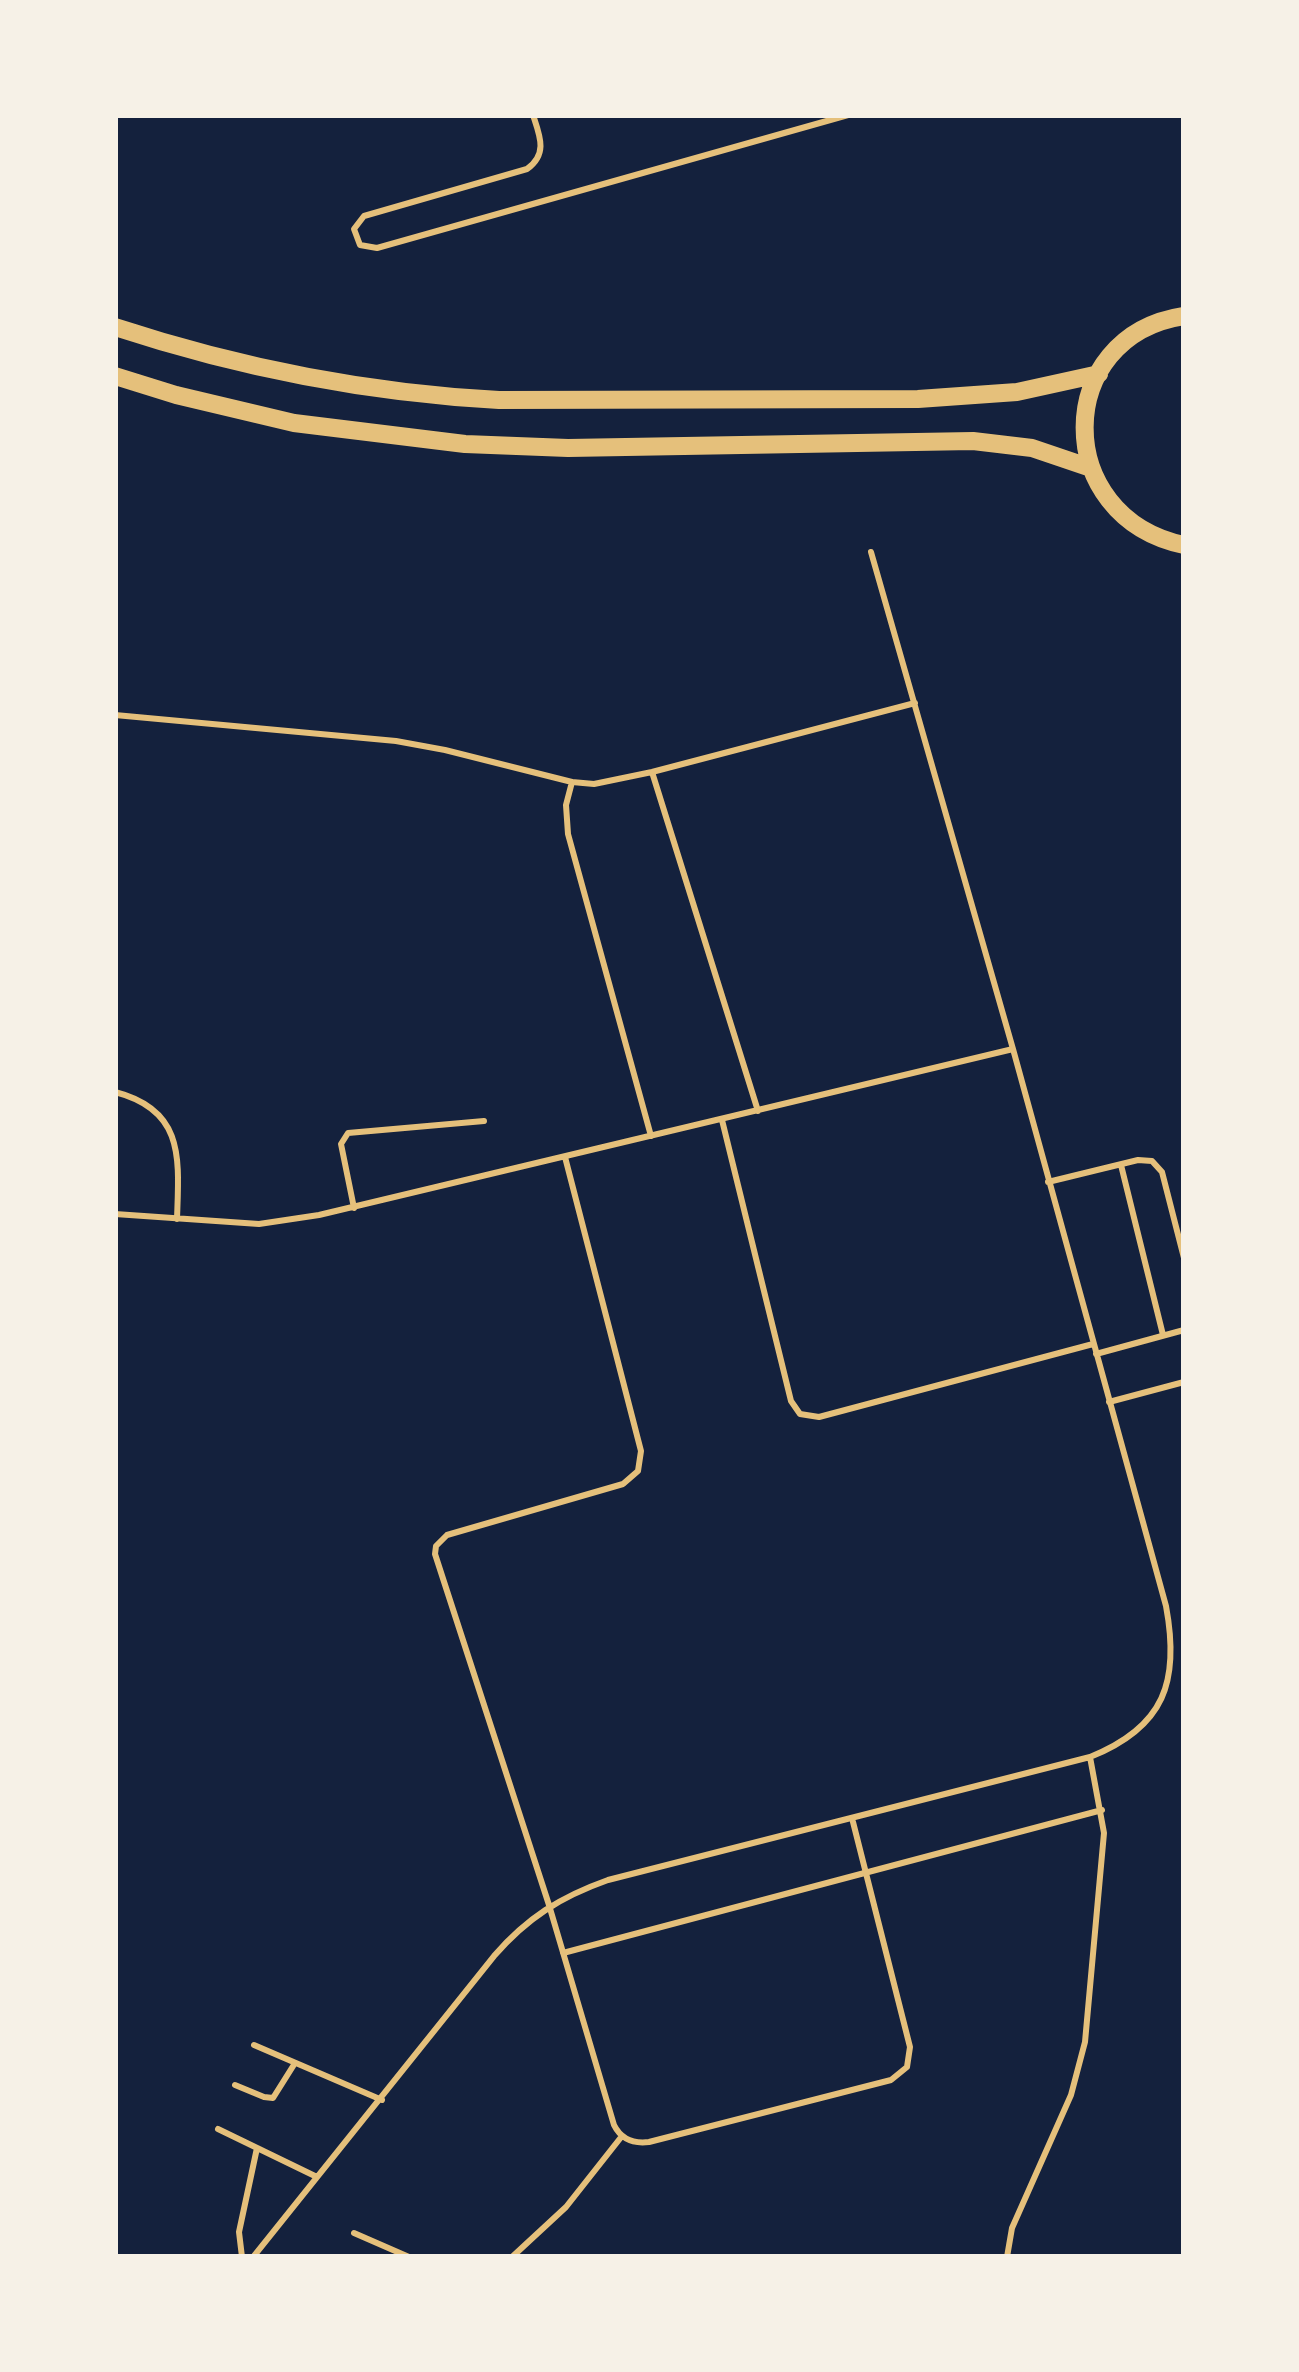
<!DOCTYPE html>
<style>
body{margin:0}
#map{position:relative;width:1299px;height:2372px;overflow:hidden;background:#14213d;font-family:"Public Sans",sans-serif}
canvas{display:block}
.frame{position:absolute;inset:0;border:118px solid #f6f1e7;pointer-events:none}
</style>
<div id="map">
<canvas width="1299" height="2372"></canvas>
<div class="frame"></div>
</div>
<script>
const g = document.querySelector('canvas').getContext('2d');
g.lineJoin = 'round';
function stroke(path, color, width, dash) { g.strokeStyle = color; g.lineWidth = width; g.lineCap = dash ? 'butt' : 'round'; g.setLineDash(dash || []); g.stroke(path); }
const service = new Path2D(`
 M533,115C540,136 548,154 527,169L364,216L354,229L360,245L377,248L848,115
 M115,715L396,741L445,750L572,782L594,784L652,772L915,703
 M652,772L758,1111
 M572,782L566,805L568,834L651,1136
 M115,1092C185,1110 179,1159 177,1219
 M722,1120L791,1401L800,1414L819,1417L1093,1344
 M565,1157L641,1451L638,1471L623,1484L447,1535L436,1546L435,1554L549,1905L614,2125C621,2139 633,2144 649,2142L891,2080L907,2067L910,2047L852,1818
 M1121,1165L1163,1335
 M1048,1182L1138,1160L1152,1161L1162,1172L1184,1258
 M354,1208L341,1144L348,1133L484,1121
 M115,1214L259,1224L319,1215L1013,1049
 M1096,1354L1184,1330
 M1109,1402L1184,1382
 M563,1953L1102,1810
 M254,2045L382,2100
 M235,2085L264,2097L273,2098L295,2063
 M218,2129L317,2177
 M354,2233L409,2257
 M242,2257L239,2232L257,2148
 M253,2257L494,1956C527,1918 560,1897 608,1880L1090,1757C1165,1727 1180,1681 1166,1606L1013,1049L871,552
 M512,2257L566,2207L622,2136
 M1007,2257L1012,2228L1071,2095L1085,2042L1104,1833L1090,1757`);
const primary = new Path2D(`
 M1184,316C1052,336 1051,517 1184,545
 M115,327C240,368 368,393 499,400L918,399L1017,392L1099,374
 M115,376L176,395L294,423L465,444L568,448L973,441L1032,448L1091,468`);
stroke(service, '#e5c07b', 6);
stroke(primary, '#e5c07b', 18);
</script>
